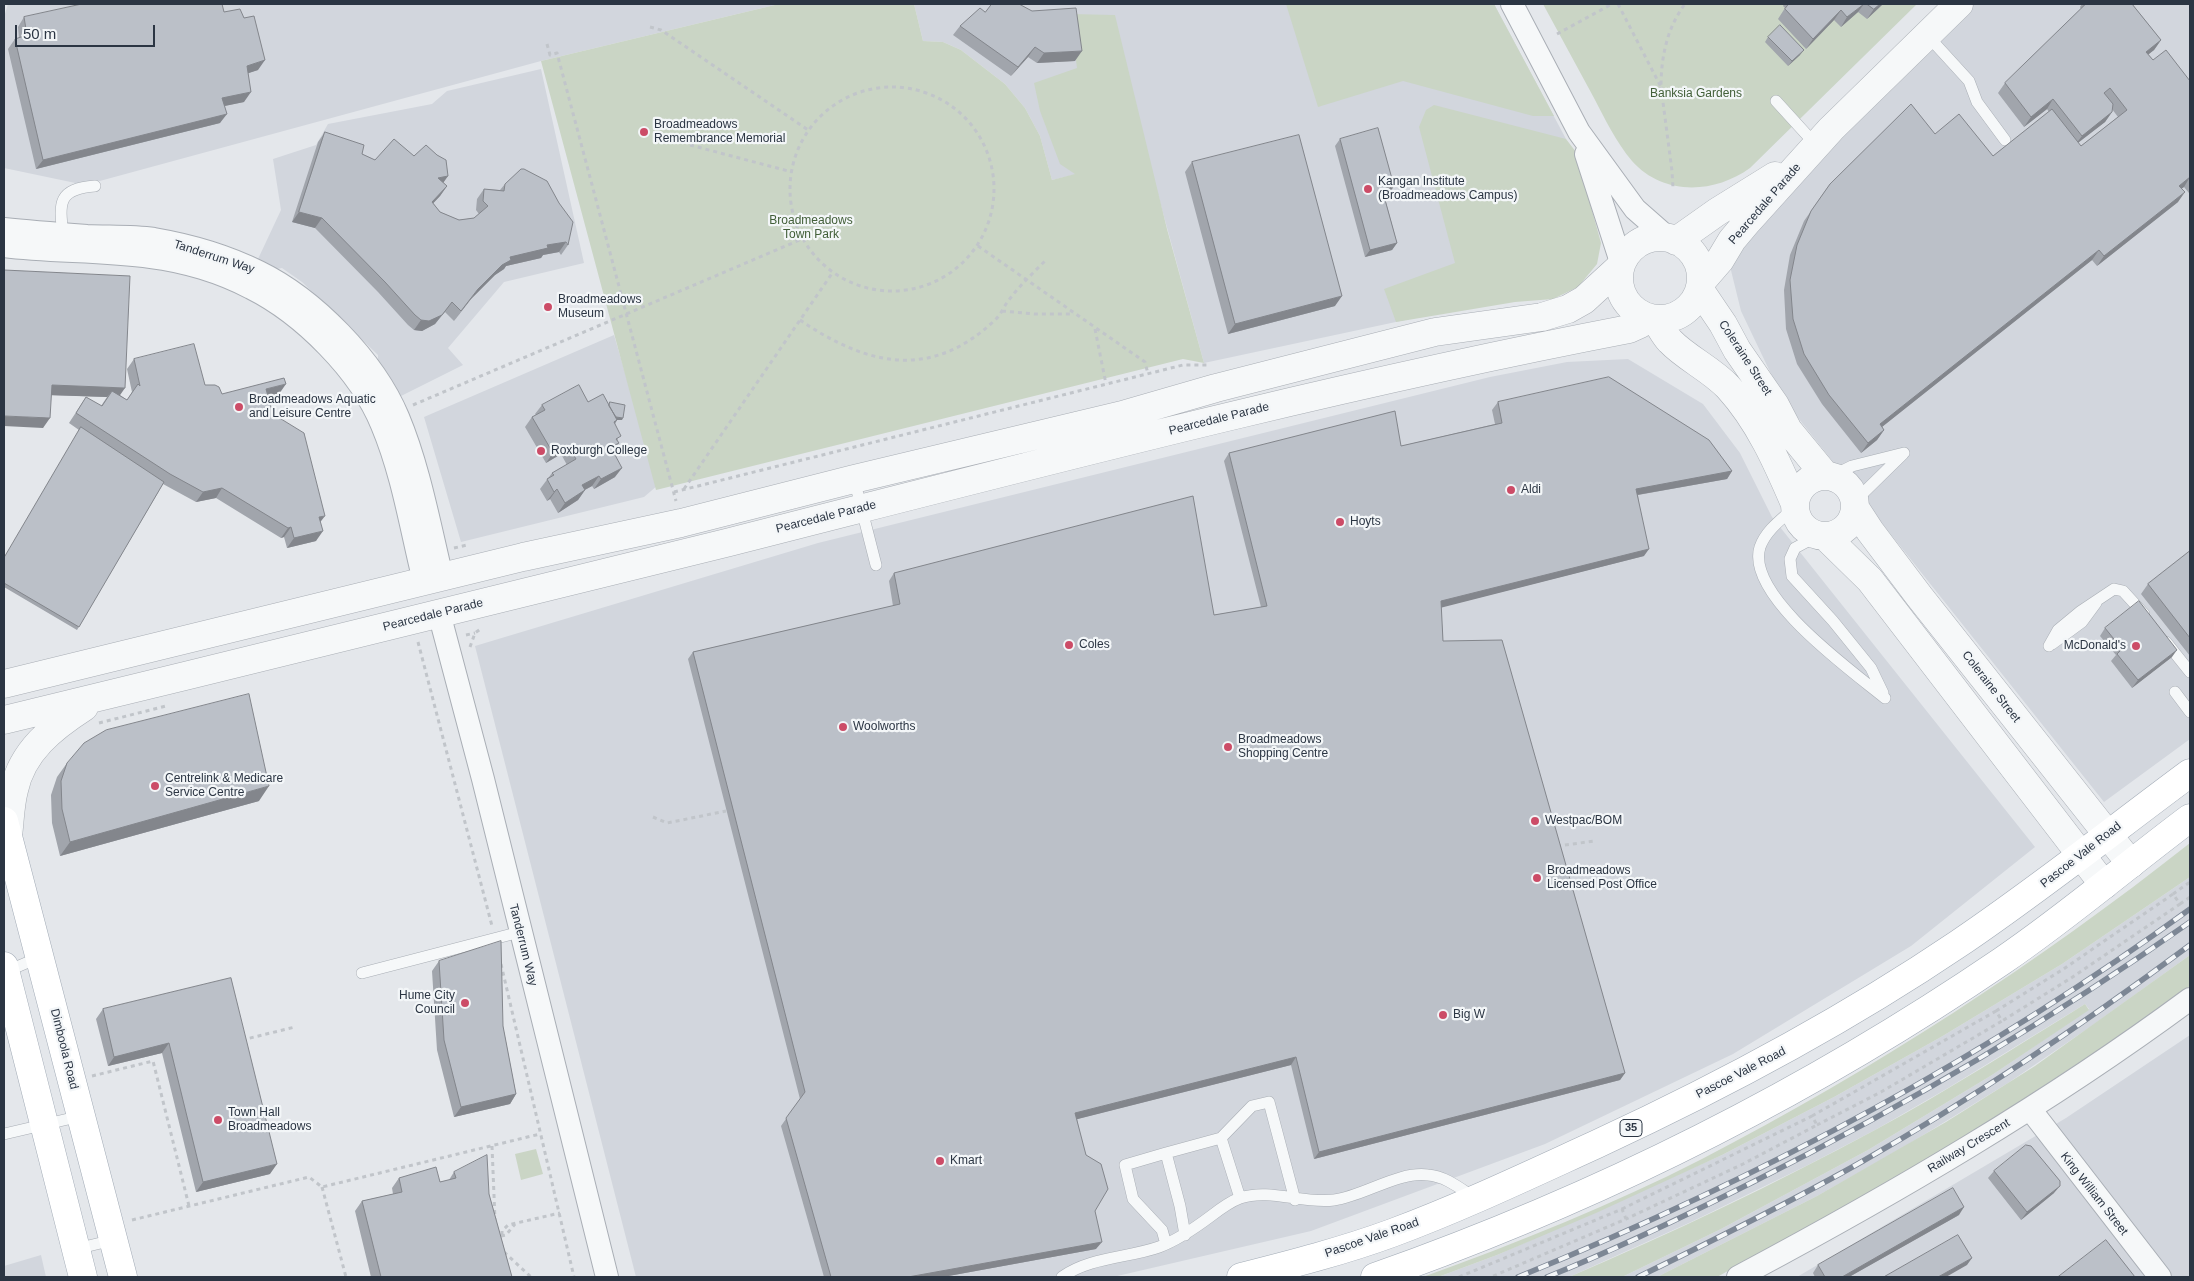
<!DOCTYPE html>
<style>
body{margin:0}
#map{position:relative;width:2194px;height:1281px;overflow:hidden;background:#e4e7eb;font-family:Arial,sans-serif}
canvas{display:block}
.frame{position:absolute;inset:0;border:5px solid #2b3543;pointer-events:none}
.scale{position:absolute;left:15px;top:25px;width:140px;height:22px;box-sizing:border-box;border:2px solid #2b3543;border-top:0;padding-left:6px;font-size:15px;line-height:18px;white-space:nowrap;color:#2b3543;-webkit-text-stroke:4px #f3f6f8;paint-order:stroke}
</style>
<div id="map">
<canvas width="2194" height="1281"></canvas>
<div class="frame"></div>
<div class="scale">50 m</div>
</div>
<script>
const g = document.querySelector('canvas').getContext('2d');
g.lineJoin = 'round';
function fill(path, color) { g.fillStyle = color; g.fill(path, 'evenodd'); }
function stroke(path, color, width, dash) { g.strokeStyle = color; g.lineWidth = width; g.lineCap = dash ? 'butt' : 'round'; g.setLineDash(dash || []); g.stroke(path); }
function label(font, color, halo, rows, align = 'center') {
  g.font = font + ' Arial,sans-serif'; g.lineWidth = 4.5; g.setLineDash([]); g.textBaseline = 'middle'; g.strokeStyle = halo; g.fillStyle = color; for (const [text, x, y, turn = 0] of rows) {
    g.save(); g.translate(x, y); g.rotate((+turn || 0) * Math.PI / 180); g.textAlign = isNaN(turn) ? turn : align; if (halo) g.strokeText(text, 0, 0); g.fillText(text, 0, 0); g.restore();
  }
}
const built = new Path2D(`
 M8,4H779L541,61L85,185L4,168V17Z
 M914,4H1494L1566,139L1583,199L1508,298L1204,363L1148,158L1052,180L1040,136L1025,108L1005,84L961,50L943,42L923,41Z
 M1946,4H2190V739L2104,802L1783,399L1741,311L1724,242Z
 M541,69L584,263L504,282L448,348L463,365L397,398L378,373V355L302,282L282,268L271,270L258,259L281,210L273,159L316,145L328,124L432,104L447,91Z
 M614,335L658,485L644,497L461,542L424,417Z
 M1628,359L1703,404L1740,453L1772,517L2035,847L1911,946L1733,1054L1545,1144L1311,1231L1113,1277H636L475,646L818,543L1490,377L1567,362Z
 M2190,877V955L2090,1027L2008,1083L1899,1150L1817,1196L1657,1277H1622L1721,1229L1868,1150L1992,1075L2089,1009L2085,1004L1948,1088L1875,1130L1806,1166L1691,1222L1569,1277H1438L1497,1255L1722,1155L1834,1097L1941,1037L2062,964Z
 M2190,1035V1277H1797L2066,1118Z
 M41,1255L46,1277H4V1266Z`);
const green = new Path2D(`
 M779,4H914L923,41L943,42L961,50L1005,84L1025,108L1040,136L1052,180L1075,174L1060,164L1040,111L1034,83L1077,68L1070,14L1115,15L1167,229L1204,363L1183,359L656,490L541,61Z
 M1286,4H1494L1554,116H1533L1403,81L1318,107Z
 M1543,4H1917L1750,168C1714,194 1663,196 1632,161C1616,142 1605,119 1594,98C1577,67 1560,35 1543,4Z
 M1434,105L1566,139L1576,152L1601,243L1597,264L1578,287L1553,299L1515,302L1396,322L1384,289L1455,263L1419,127L1426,110Z
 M2190,843V877L2062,964L1941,1037L1834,1097L1722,1155L1596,1213L1497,1255L1438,1277H1423C1517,1243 1612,1205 1702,1159C1874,1070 2038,963 2190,843Z
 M2190,955V986L2123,1034L2013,1106L1898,1177L1717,1277H1657L1817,1196L1946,1122L2035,1066Z
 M2085,1004L2089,1010L1992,1075L1868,1150L1721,1229L1622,1277H1569C1672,1233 1775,1184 1875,1130C1947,1091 2016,1047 2085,1004Z
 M536,1149L543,1174L521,1180L515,1154Z`);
const path = new Path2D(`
 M1618,4L1661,87C1661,57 1667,28 1685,4
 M650,27L661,30L808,130
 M1557,34L1612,4
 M547,44L550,55L557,53L676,501
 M790 189a102 102 0 1 1 204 0a102 102 0 1 1-204 0Z
 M1661,87L1672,171L1673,188
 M690,145L792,172
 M978,246L1145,362L1148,374
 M1002,311L1035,314H1074
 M800,320C867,366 932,381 996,319C1000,315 1003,309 1006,304C1018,287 1033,273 1047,259
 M1095,329L1106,384
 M413,405L802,239
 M684,489L833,272
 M674,492L1183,365H1210
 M454,548L467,545L468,547
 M466,635L475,633
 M418,642L492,926
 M470,647L475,633L482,628
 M99,723L166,706
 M653,817L667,823L726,811
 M1557,846L1595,841
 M2173,894L2190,882
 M2180,904L2190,897
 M501,964L574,1277
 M1996,1011L2062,970L2173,894L2180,904L2071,978L2002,1021
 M242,1040L295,1027
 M92,1076L153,1061L189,1206
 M1812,1116L1996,1011L2002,1021L1881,1092L1817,1125
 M492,1146L495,1220
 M322,1187L346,1277
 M1622,1209L1812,1116L1817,1125L1743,1164L1626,1219
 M132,1220L309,1177L322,1187L540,1134
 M502,1235V1231L508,1225L560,1213
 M501,1236L506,1235L515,1224
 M504,1252L531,1277
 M1459,1277L1622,1209L1626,1219L1491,1277`);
const service = new Path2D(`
 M1927,35L1969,81L1977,102L2005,140
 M1776,101L1816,145
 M63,235C59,202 58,189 95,186
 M1832,476L1852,466L1904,453
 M854,479L876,565
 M1855,501L1903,454
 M1795,507C1782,519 1766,530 1760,547C1745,595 1852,671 1885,698
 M1819,535L1795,548L1790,559L1792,576L1833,621L1871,668L1883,693
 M2166,642L2190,672
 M2052,644L2082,622L2096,603
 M2049,646L2058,630L2081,611L2114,589L2123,591L2144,614
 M2175,692L2190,712
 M5,972L40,957
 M362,973L520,932
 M4,1134L81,1116
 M1221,1138L1252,1106L1269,1102L1295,1200
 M1166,1153L1221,1138L1240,1198
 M1166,1244L1162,1230L1133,1199L1125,1165L1166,1153L1180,1206L1185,1235
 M76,1249L113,1240
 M1062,1277C1090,1257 1128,1258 1159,1247C1178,1240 1195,1228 1211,1216C1220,1209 1229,1202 1240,1198C1270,1188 1302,1204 1334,1200C1364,1196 1398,1171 1428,1175C1445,1176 1461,1189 1475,1198`);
const minor = new Path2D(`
 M1512,4L1579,132L1635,209L1668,238
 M1586,154L1622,265
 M4,229C31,232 59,234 87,236C109,237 132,236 154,239C189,245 227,256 259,272C314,299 374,360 398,417C419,467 429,523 442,577
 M4,246C52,252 102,250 151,257C184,261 221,272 251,288C303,314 360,371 382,425C403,475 411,529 424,581
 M439,613L483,779L607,1277
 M2030,1109L2160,1277
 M1738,1277C1894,1194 2048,1104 2190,999`);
const tertiary = new Path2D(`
 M1619 278a41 41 0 1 1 82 0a41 41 0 1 1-82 0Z
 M1676,241L1717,212L1775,176
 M1701,282L1720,260L1732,240L1748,221L1831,129L1959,4
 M1700,290L1723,324L1737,350L1775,405L1788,430L1825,475
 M1655,319C1660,326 1664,335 1670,341C1686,358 1711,369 1728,387C1759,421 1777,462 1795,504
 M1795 506a30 30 0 1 1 60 0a30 30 0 1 1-60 0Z
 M1855,508L1870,531L1919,596L2131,864
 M1825,536L1870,580L2104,885
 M4,684L523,557L681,523L854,479L1126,414L1216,388L1435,332L1542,317L1568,309L1584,300L1620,267
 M4,720C246,661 488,603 730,542C1029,466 1327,387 1629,329L1640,324L1647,317
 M8,836C10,821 10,805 14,790C22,751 53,727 84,707`);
const primary = new Path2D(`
 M4,821L123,1277
 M4,966L83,1277
 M1241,1277C1292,1264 1343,1251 1392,1233C1462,1207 1529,1175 1597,1144C1722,1086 1844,1021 1958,944C2038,890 2113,830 2190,773
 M1375,1277C1596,1199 1808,1093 2002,961C2067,917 2127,865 2190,818`);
const rail = new Path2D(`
 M1518,1277C1754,1181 1984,1059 2190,909
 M1547,1277C1617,1249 1685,1216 1753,1182C1905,1106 2051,1020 2190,922
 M1638,1277C1714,1240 1789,1203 1863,1161C1977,1096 2085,1023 2190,945`);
const wall = new Path2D(`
 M1784,4H1883L1867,19L1858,12L1841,27L1834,20L1806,49L1778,19L1785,8L1783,6Z
 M2082,4H2132L2161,40L2154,50L2148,54L2153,60L2190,81V193H2189L2184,187L2181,188L2178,202L2097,266L2092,260L1882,427L1884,430L1877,440L1861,453L1822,404L1797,364L1786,329L1784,290L1790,255L1804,221L1830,184L1935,134L1993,156L2049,112L2047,109L2024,127L1998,93L2005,83L2081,9L2080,7ZM2112,109L2118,117L2081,146L2078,143L2105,122L2112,112Z
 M224,12L258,70L248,73L244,102L224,106L220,123L36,169L8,49L15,39L19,38L18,27L24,17Z
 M985,12L1075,61L1037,63L1028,57L1011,76L953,35L960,26Z
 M1768,37L1800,55L1788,66L1765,42Z
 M325,132L362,154L375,160L414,156L448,176L443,182L447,186L440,196L433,203L440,212L459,220L474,218L479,214L476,210L477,199L484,189L500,190L505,184L568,245L561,255L559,252L543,255L541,258L506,266L504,269L495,275L471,299L454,321L445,312L435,324L422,331L414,330L408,325L378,292L315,228L292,222L318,142Z
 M1340,139L1389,194L1384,195L1397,243L1392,250L1365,257L1335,146Z
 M1192,162L1335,306L1228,334L1185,172Z
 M4,270L120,395L127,400L132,392L127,369L134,359L205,385L222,394H279L268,397L273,414L320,522L316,541L287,548L284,537L281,538L216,498L196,502L163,484L77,630L4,587V558L79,430L69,423L86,397L101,406L107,397L51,395L43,428Z
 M588,402L609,404L610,402L622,420H617L615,424L618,441L619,443L616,448L618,451L615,455V477L594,489L592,486L585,490L578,500L558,513L550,499L547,501L540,489L552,473L567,465L561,454L546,463L525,427L532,417L536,415L535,414L542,405Z
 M1498,402L1732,471L1727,479L1638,495L1644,556L1441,607L1443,641L1625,1073L1620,1080L1314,1159L1291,1065L1077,1119L1095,1211L1096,1249L943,1277H824L781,1126L800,1099L688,659L693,652L893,606L889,581L894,573L1214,615L1261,607L1224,461L1229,453L1401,446L1495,424L1492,410Z
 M2190,551V656L2141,594L2148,584Z
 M2105,628L2172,657L2132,688L2111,661L2116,655L2100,636Z
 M67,763L259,801L60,856L52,823L51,795L57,777Z
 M439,961L503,1026L516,1094L510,1104L454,1117L437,1050L432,971Z
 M231,978L270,1174L196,1192L162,1053L108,1066L96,1019L103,1009Z
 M1994,1171L2054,1193L2021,1220L1988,1178Z
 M454,1172L489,1194L512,1277H371L355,1211L362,1201L393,1194L392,1188L399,1178L440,1182L449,1180Z
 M1959,1215L1849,1277H1815L1813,1273L1818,1265Z`);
const shadedWall = new Path2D(`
 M1864,4L1858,12L1841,27L1847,17Z
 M1880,4H1883L1867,19L1874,9Z
 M1841,10L1834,20L1806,49L1813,39Z
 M2161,40L2154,50L2139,62L2146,52Z
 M1035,47L1028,57L1011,76L1018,67Z
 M1804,50L1800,55L1788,66L1792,61Z
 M1082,51L1075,61L1037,63L1044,53Z
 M265,60L258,70L240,76L247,66Z
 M251,92L244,102L215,108L222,98Z
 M2053,99L2047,109L2024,127L2031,117Z
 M2112,112L2105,122L2075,145L2082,136Z
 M227,114L220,123L36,169L43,160Z
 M448,176L441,186L438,178Z
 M2190,177L2184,187L2172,196L2179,186Z
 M447,186L440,196L426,211L432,202Z
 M1394,186L1389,194L1377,197L1382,189Z
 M2185,192L2178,202L2097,266L2104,256Z
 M299,212L322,218L315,228L292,222Z
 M566,242L559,252L543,255L541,258L506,266L504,269L495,275L471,299L454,321L478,289L510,257L547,245Z
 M1397,243L1392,250L1365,257L1370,250Z
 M2099,250L2092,260L1873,434L1880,424Z
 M1342,296L1335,306L1228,334L1235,324Z
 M452,302L435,324L422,331L414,330L421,320Z
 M286,384L279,394L260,399L266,389Z
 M52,385L125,388L118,398L112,391L107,397L45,395Z
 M4,416L50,418L43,428L4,426Z
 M608,416L623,418L622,420H617L610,430Z
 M1884,430L1877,440L1861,453L1868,443Z
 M568,445L561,454L546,463L553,453Z
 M622,468L615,477L594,489L601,479Z
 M1732,471L1727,479L1631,496L1636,489Z
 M599,476L592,486L575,495L582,485Z
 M222,488L216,498L196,502L203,492Z
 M557,489L550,499L547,501L554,492Z
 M585,490L578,500L558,513L565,503Z
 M325,516L318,525L319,517Z
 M291,527L284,537L281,538L288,528Z
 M323,531L316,541L287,548L294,538Z
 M1649,549L1644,556L1436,609L1441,601Z
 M2177,650L2172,657L2132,688L2138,680Z
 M269,786L259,801L60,856L70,842Z
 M169,1043L162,1053L108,1066L114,1057Z
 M1296,1057L1291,1065L1070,1121L1075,1113Z
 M1625,1073L1620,1080L1314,1159L1319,1152Z
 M516,1094L510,1104L454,1117L461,1107Z
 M277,1164L270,1174L196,1192L203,1182Z
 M2060,1186L2054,1193L2021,1220L2027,1212Z
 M1964,1207L1959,1215L1849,1277H1842Z
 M1102,1242L1096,1249L943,1277H908Z
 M1972,1258L1967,1265L1946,1277H1938Z`);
const building = new Path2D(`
 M82,4H222L224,12L240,9L244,18L254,16L265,60L247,66L251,92L222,98L227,114L43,160L15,39L27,35L24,17Z
 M992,4H1019L1032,11L1076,8L1082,51L1044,53L1035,47L1018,67L960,26L980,8L985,12Z
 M1789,4H1864L1847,17L1841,10L1813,39L1785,9Z
 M1867,4H1880L1874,9Z
 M2086,4H2132L2161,40L2146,52L2153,60L2166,50L2190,81V177L2179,186L2185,192L2104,256L2099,250L1880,424L1884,430L1868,443L1829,395L1804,354L1793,319L1790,280L1797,245L1811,211L1830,184L1911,104L1935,134L1959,114L1993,156L2052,109L2081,146L2127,110L2110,88L2104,93L2113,104L2112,112L2082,136L2053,99L2031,117L2005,83Z
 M1780,25L1804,50L1792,61L1768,37Z
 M1378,128L1394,186L1382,189L1397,243L1370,250L1340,139Z
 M325,132L364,145L362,154L375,160L394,139L414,156L426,145L437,155L446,160L448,176L438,178L447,186L432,202L440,212L459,220L474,218L488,206L483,201L484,189L504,191L505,184L521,169H524L547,181L559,203L573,222L568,245L566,242L547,245L548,248L510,257L511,260L502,265L478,289L461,311L452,302L442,315L429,321L421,320L415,315L385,282L322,218L299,212Z
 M1299,135L1342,296L1235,324L1192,162Z
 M4,270L130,276L125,388L52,385L50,418L4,416Z
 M194,344L205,385H215L219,387L222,394L284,378L286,384L266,389L273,414L304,433L325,516L319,517L323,531L294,538L291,527L288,528L222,488L203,492L170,474L76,413L86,397L102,406L112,391L127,400L138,384L140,386L134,359Z
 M1609,377L1709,440L1732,471L1636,489L1649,549L1441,601L1443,641L1502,640L1625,1073L1319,1152L1296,1057L1075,1113L1086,1155L1101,1164L1108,1189L1095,1211L1102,1242L908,1277H831L786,1118L805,1092L693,652L900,604L894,573L1193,496L1214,615L1267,606L1229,453L1395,411L1401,446L1502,423L1498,402Z
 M579,385L588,402L603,394L617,420L614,422L621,436L616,439L619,443L615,445L618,451L614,453L622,468L601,479L599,476L582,485L585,490L565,503L557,489L554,492L547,479L554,475L552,473L576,459L568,445L553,453L532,417L545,410L542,405Z
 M610,402L625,405L623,418L616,417L609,406Z
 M81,427L164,482L79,627L4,583V558Z
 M2190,551V638L2148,584Z
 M2139,601L2177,650L2138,680L2117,654L2122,649L2105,628Z
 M249,694L269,786L70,842L62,809L61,781L67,763L84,743L106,730Z
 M501,941L503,1026L516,1094L461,1107L444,1040L439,961Z
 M231,978L277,1164L203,1182L169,1043L114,1057L103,1009Z
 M2026,1145L2031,1146L2060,1181V1186L2027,1212L1994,1171Z
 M487,1155L489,1194L512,1277H381L362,1201L402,1192L399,1178L436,1167L440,1182L456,1178L454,1172Z
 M1953,1188L1964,1207L1842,1277H1825L1818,1265Z
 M1958,1235L1972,1258L1938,1277H1884Z
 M2106,1240L2135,1277H2058Z`);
const markers = [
 [644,132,5,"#cc4c67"],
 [1368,189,5,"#cc4c67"],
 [548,307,5,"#cc4c67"],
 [239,407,5,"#cc4c67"],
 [541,451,5,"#cc4c67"],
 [1511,490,5,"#cc4c67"],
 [1340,522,5,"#cc4c67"],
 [1069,645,5,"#cc4c67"],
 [2136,646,5,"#cc4c67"],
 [843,727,5,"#cc4c67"],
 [1228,747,5,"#cc4c67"],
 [155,786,5,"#cc4c67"],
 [1535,821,5,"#cc4c67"],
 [1537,878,5,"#cc4c67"],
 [465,1003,5,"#cc4c67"],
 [1443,1015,5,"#cc4c67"],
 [218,1120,5,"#cc4c67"],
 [940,1161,5,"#cc4c67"]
];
const shields = [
 [1631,1128,22]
];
const shieldNames = [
 ["35",1631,1128]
];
const parkNames = [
 ["Banksia Gardens",1696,94],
 ["Broadmeadows",811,221],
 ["Town Park",811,235]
];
const poiNames = [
 ["Broadmeadows",654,125],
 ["Remembrance Memorial",654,139],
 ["Kangan Institute",1378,182],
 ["(Broadmeadows Campus)",1378,196],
 ["Broadmeadows",558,300],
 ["Museum",558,314],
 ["Broadmeadows Aquatic",249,400],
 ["and Leisure Centre",249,414],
 ["Roxburgh College",551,451],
 ["Aldi",1521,490],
 ["Hoyts",1350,522],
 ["Coles",1079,645],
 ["McDonald's",2126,646,"right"],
 ["Woolworths",853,727],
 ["Broadmeadows",1238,740],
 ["Shopping Centre",1238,754],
 ["Centrelink & Medicare",165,779],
 ["Service Centre",165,793],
 ["Westpac/BOM",1545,821],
 ["Broadmeadows",1547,871],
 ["Licensed Post Office",1547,885],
 ["Hume City",455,996,"right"],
 ["Council",455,1010,"right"],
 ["Big W",1453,1015],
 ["Town Hall",228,1113],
 ["Broadmeadows",228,1127],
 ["Kmart",950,1161]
];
const streetNames = [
 ["Pearcedale Parade",1765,204,-49],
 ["Tanderrum Way",214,257,18],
 ["Coleraine Street",1745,358,57],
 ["Pearcedale Parade",1219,419,-14],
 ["Pearcedale Parade",826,517,-14],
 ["Pearcedale Parade",433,615,-14],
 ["Coleraine Street",1991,687,52],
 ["Pascoe Vale Road",2081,855,-38],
 ["Tanderrum Way",523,945,76],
 ["Dimboola Road",64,1049,76],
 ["Pascoe Vale Road",1741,1073,-27],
 ["Railway Crescent",1969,1146,-31],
 ["King William Street",2094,1194,52],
 ["Pascoe Vale Road",1372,1238,-19]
];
fill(built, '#d2d6dd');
fill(green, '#cad5c5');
stroke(service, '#a9aeb5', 12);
stroke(minor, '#a9aeb5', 24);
stroke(tertiary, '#a9aeb5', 29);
stroke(primary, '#a3acb7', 29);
stroke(path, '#c1c5ca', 3, [4, 4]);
stroke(service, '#f6f8f9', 11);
stroke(minor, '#f6f8f9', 22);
stroke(tertiary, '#f6f8f9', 28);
stroke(primary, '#fff', 28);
stroke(rail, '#7d8795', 5.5);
stroke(rail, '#f3f6f8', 4, [11]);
fill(wall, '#a1a5ac');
fill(shadedWall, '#83868c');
fill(building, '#bbc0c8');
stroke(building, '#83868c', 1);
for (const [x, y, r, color] of markers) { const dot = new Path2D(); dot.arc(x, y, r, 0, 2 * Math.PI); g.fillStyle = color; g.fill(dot); stroke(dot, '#f3f6f8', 2); }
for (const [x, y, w] of shields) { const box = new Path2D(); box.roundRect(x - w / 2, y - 8.5, w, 17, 4); g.fillStyle = '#f3f6f8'; g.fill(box); stroke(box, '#2b3543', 1); }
label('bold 11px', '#2b3543', null, shieldNames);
label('12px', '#425f39', '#f3f6f8', parkNames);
label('12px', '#2b3543', '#f3f6f8', poiNames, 'left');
label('12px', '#2b3543', '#f3f6f8', streetNames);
</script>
